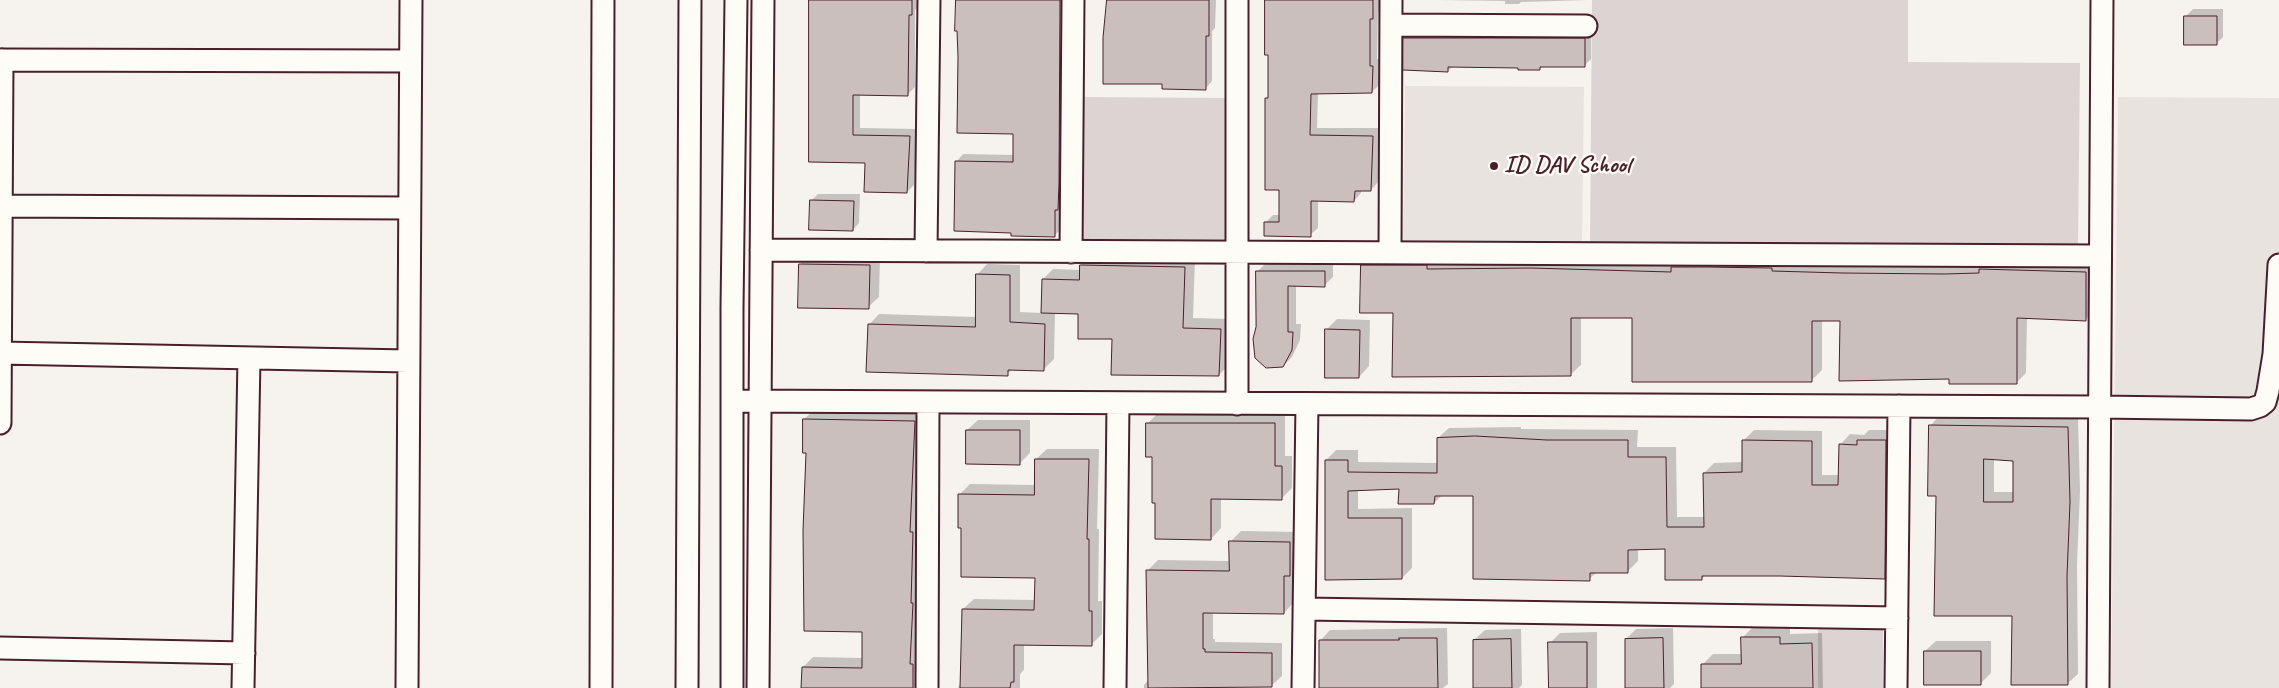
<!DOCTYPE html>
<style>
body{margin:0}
canvas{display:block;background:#f6f3ef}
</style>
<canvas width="2279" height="688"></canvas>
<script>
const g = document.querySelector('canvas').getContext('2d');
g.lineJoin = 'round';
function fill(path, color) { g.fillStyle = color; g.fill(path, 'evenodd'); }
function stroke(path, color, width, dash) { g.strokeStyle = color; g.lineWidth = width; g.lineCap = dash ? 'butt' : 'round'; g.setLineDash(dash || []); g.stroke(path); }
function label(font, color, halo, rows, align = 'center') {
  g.font = font + ' Caveat,sans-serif'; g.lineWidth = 4.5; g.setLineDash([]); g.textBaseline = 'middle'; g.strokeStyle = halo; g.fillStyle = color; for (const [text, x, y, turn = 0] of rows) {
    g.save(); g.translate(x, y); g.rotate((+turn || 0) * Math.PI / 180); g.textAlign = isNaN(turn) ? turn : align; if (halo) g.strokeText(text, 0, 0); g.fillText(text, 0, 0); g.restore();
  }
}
const built = new Path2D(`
 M1405,86L1584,87L1582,245L1403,244Z
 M2118,97L2279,98V688H2111Z`);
const green = new Path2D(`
 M1592,0H1908V62L2080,63L2078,248L1590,245Z
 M1084,97L1227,98L1226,243L1083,241Z
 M1818,627H1883V688H1818Z`);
const shadow = new Path2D(`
 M810,0H919V6L915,10V87L908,94H860V128L917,129L914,185L907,192L866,162L810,161Z
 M957,0H1068L1062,228L1055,235L1013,231L957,161L963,154L1014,155L1015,133L959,56Z
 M1108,0H1216L1215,28L1212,31V81L1206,88L1163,83Z
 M1267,0H1380V10L1378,13L1377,59H1380V84L1372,92L1318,93L1317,128H1380L1378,182L1371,190H1361V193L1354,201L1318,200V228L1310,235L1266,222L1273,215H1280V189L1266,188V98L1269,95Z
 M1439,0H1588L1521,2L1519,4H1505V1Z
 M2193,9H2223V37L2216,44L2186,16Z
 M1412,31L1591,32V59L1584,66H1543L1540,69L1519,66H1453L1448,71L1405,38Z
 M818,194H860L859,223L853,230L811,201Z
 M810,254L880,255L879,297L868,307L800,265Z
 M1091,255L1195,258L1193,318L1230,319L1229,365L1219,375L1114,338L1079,313L1055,312L1054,359L1043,370L1013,369L1007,374L869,325L879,314L976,317L977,275L987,264L1020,265V312L1042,313L1043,279L1053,269L1081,270V265Z
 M1372,255L2096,263L2095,309L2085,320L2027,317L2026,373L2016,383L1951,378L1841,320H1822V370L1812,380L1633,316L1581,317V365L1570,375L1394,312L1362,266Z
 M1266,263H1333V277L1325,285H1296V324H1301L1300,340L1292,357L1283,366L1257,327V272Z
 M1337,319L1370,320L1369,366L1359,377L1326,330Z
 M814,410L924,412L922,688H803V667L813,657L863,658V631L807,452L804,419Z
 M1158,413H1285V456H1292V488L1281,499L1221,498V528L1211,539L1156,502L1154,456L1147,424Z
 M1940,415L2078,417L2080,491L2077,565L2078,674L2067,684L2013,614L1938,495L1930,426ZM1994,458H2013L2014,492H1994Z
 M978,420H1030V453L1019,464L967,430Z
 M1521,427V429L1638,430L1637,447H1676L1677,517H1705L1704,473L1714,463L1743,462L1744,440L1754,430L1822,431V475H1839L1840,445L1850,434L1864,435L1869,430H1896L1895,567L1884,578L1780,575H1705L1702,579L1666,548L1638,549V561L1627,572H1597L1589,579L1474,494H1443L1434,503L1400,488L1358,490V509L1412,508V568L1402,578L1327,579L1326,460L1336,450H1358V462L1438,463V438L1449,428Z
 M1047,449H1099L1097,529H1099L1098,601H1102V634L1092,644H1024V670L1020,674V688H958L961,682L963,609L974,599L1036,600V576L963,527L960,494L970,484L1036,485V459Z
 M1241,531L1300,532L1294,602L1284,613L1213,612V639H1215V642L1282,643V676L1271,686L1209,685V688H1144V685L1149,679L1148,570L1158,560L1230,561V542Z
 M1753,627H1790V634L1822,633L1823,688H1702V665L1713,654H1743L1742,638Z
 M1447,628L1448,684L1443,688H1320V641L1330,630Z
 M1673,628L1674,684L1670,688H1626V639L1636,629Z
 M1521,629L1522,685L1519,688H1475L1474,640L1485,630Z
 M1597,632V688H1550V643L1560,633Z
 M1936,641H1991V673L1980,684L1925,651Z`);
const building = new Path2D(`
 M809,0H912V15H909L908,96L853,95V135L910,136L907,193L864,192L865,163L809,162Z
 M956,0H1060L1059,183L1058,210H1055V237L1011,236V233L954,231L955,161L1013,162V134L957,133L958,56L957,31H955Z
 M1107,0H1209V36H1206V90L1162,89V84H1103V38Z
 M1265,0H1373V19H1370V66H1373L1372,93L1311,94L1310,135L1373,136L1371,191H1355L1354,202L1311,201V237L1264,236V222H1279V190H1265V98H1268V55H1265Z
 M2184,16H2217V45H2184Z
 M1403,38H1585V67H1540V70H1518V68L1448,67V72L1403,70Z
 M810,200L854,201L853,231L809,230Z
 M799,264L870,265L869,309L798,308Z
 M1080,265L1185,267L1183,328L1221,329L1219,376L1111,375L1112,339H1078V314L1041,313L1042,279L1079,280Z
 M1361,265H1427V269L1531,268L1671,272V267H1706L1772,268V271L1842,273L1944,274L1979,273V269L2086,272V321L2017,318V384H1949V379L1839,381L1840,321H1812V382H1632V318H1571V376L1392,377L1393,313H1360Z
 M1256,271H1325V287L1288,286V332H1293L1292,350L1283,367L1266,368L1255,358L1253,339L1256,327Z
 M976,274L1010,275V322L1045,324L1044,371L1008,370V376L866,372L868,324L975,327Z
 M1325,329L1360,330L1359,378H1325Z
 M803,419L915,421L910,532H913L911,603H913L910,664H913V688H801L802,667L862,668V632L804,631L803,530L806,453H803Z
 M1146,423H1275V466H1282V500L1211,499V540L1155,539V503H1152V457H1146Z
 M1929,425L2068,427L2070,502L2067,576L2068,685H2011L2012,616H1934L1936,496H1928ZM1984,459L2013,461V502H1984Z
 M966,430H1020V465L966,464Z
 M1475,436L1547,440H1628V457H1666L1667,527H1704L1703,473L1742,472V440L1812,441V485H1838L1839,444L1857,445V440H1886L1885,579L1780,576H1702V580H1665V549L1628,550V573H1590V581L1473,579V496H1435L1434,504H1398L1399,489L1348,491V518H1402V579L1325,580V460H1348V472L1437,473V438Z
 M1035,459H1089L1087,539H1089V611H1092V646L1014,645V682H1011L1010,688H960L962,609L1034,610L1035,578L961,577V528H958V494L1034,495Z
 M1229,541L1290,542V576H1284V614L1203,613V649H1205V652L1272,653V687L1148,688L1146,570L1229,571Z
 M1741,637H1780V644L1812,643L1813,688H1701V664H1741Z
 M1399,638H1437L1438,688H1319V640H1399Z
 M1663,638L1664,688H1625V639Z
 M1511,639L1512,688H1473V640Z
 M1548,642H1587V688H1549Z
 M1924,651H1981V685H1924Z`);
const street = new Path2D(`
 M1237,0V404
 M1391,25L1586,26
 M0,60L410,61
 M1,206L408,208
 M761,250L2100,256
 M926,251L929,0
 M1071,252L1073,0
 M1390,253L1391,0
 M0,353L408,361
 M732,401L2099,407L2251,409L2260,406L2265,402L2268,391L2274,354L2279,265
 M0,423L2,60
 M1304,609L1897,618
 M0,648L244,653
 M243,688L249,358
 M407,688L411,0
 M601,688L603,0
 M687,688L690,0
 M732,688V308L736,0
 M758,688L763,0
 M927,688L928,403
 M1115,688L1118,403
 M1303,688L1307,404
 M1896,688L1899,406
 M2098,688L2102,0`);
const markers = [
 [1494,166,5,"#4a1f2b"]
];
const poiNames = [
 ["ID DAV School",1504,166]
];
fill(built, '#e9e3e0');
fill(green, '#dcd4d2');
fill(shadow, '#0003');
fill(building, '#cbbfbe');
stroke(building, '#4a1f2b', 1);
stroke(street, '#4a1f2b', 25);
stroke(street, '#fdfcf7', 21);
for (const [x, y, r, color] of markers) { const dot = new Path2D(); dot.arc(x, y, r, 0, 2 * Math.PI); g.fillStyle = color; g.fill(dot); stroke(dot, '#fdfcf7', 2); }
label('bold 24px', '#4a1f2b', '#fdfcf7', poiNames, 'left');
</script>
